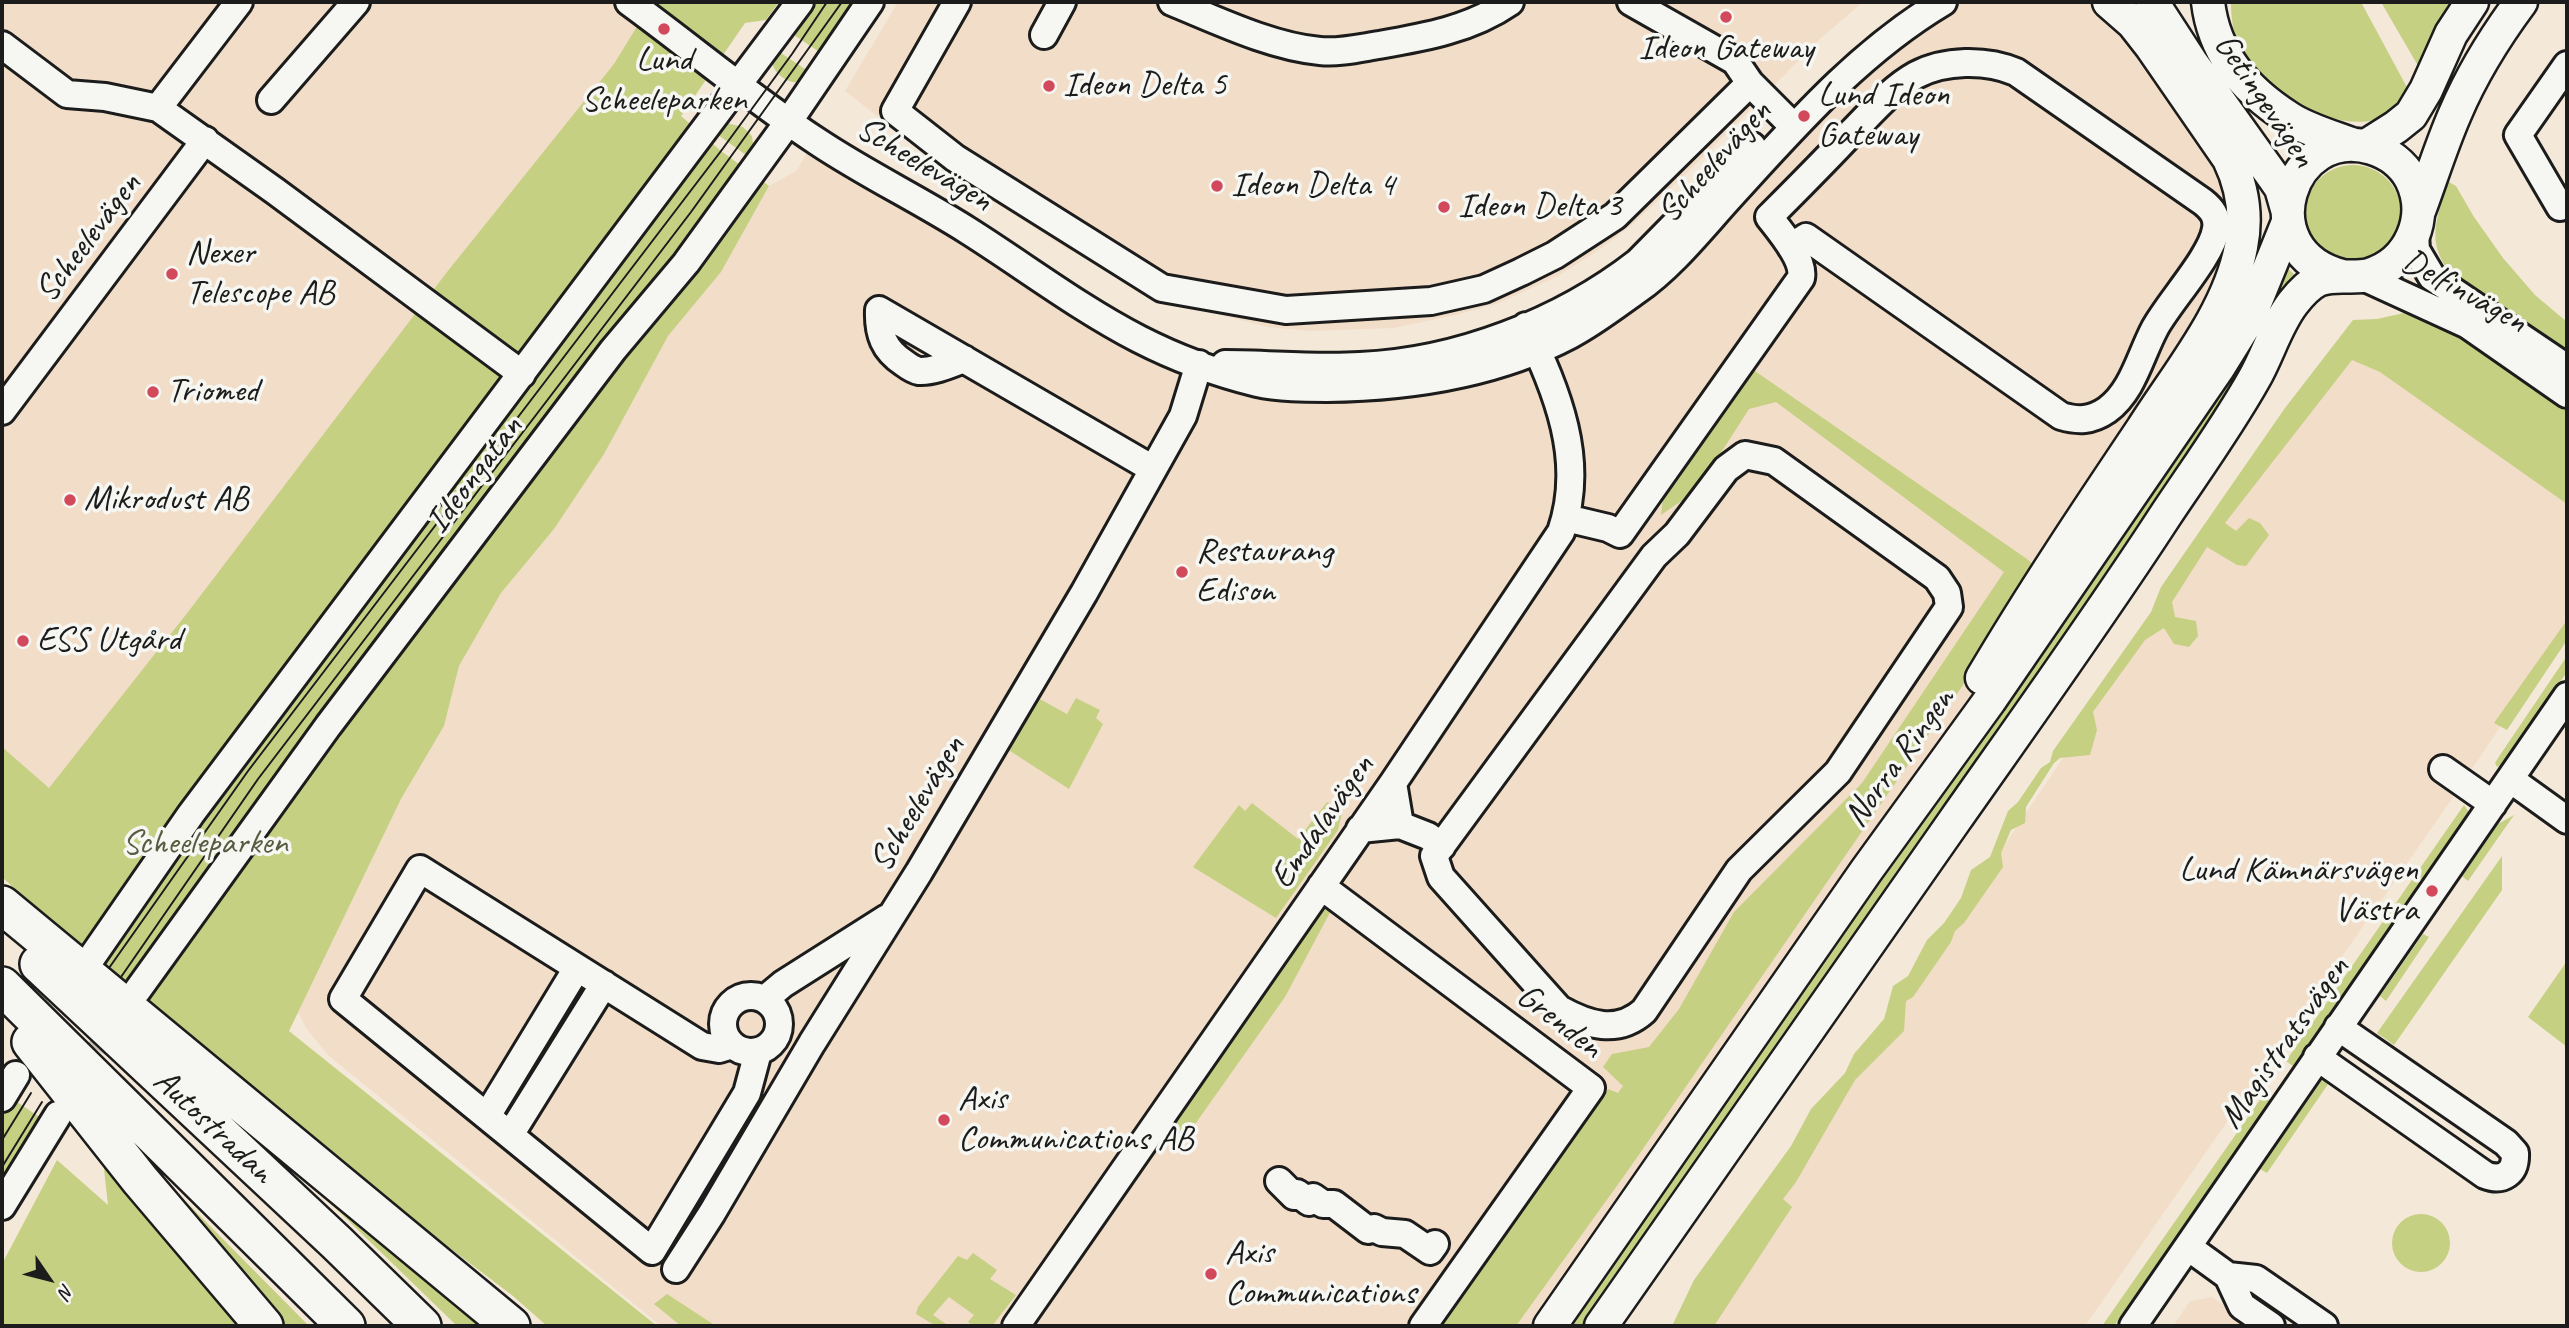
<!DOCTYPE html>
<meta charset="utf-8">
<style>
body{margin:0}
#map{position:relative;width:2569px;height:1328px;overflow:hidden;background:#f4e8d9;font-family:Caveat,sans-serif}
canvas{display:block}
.frame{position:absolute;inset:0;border:4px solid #1c1c1c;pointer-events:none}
.north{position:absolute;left:14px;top:1244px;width:70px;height:70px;-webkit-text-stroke:5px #f6f6f2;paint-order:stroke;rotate:125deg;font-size:19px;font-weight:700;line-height:28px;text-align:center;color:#1c1c1c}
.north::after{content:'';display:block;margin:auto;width:24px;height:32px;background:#1c1c1c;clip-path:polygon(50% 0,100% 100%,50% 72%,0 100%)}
</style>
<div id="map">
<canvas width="2569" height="1328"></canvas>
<div class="frame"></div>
<div class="north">N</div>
</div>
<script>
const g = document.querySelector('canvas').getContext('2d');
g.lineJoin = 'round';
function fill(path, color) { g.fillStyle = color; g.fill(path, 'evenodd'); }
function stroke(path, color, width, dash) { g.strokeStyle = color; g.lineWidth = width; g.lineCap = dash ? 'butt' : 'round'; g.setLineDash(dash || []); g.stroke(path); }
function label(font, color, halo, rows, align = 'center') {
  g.font = font + ' Caveat,sans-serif'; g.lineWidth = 7; g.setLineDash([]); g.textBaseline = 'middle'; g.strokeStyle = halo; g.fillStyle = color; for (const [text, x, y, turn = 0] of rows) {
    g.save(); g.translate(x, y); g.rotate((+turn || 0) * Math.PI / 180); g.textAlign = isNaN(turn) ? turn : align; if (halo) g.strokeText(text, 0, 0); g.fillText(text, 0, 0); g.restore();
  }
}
const built = new Path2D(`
 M2,2H629L713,67L2,845Z
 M898,2H1863L1820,39L1693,167L1633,224L1599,250L1558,276L1499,303L1456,315L1394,328L1309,331L1267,327L1194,308L1138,285L1067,249L954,176L845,91Z
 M1943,2H2109L2229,159L2249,318L1550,1326H661L329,1056L306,1028L298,1012L401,799L444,726L459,666L501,593L554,529L603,454L668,336L721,272L769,186L796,171L815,140L1180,358L1476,370L1794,127Z
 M2412,344L2567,453V628L2449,803L2085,1326H1683L2331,357Z
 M2212,1297L2253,1326H2173L2190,1301Z`);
const green = new Path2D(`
 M652,2H779L766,20L745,23L681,116L721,151L769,186L721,272L668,336L604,454L554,529L501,593L459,666L444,726L401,799L289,1031L657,1326H547L513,1296L413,1220L292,1131L85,953L2,877V747L49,788L188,612L447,272L614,64Z
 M808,2H860L824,55L788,31Z
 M2231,2H2361L2410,93C2401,104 2391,114 2377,119C2333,133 2270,92 2246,58C2234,42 2231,21 2231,2Z
 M2381,2H2457L2421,71Z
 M775,49L811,73C808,76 806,79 802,81C792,86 777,76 773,66C771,60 774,54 775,49Z
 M726,123L743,127L752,136L754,150L750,158L714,132Z
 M2305 213a48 48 0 1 1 96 0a48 48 0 1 1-96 0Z
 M2447,181L2456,186L2474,217L2503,258L2535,295L2567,322V352L2457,282C2424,243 2436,226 2447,181Z
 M2283,264L2298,278L2237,379L2136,532L1583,1326H1568Z
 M2404,313L2471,343L2567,407V504L2380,372L2352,360L2225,523L2236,531L2249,518L2260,523L2269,535L2246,566L2237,565L2207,547L2172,602L2175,617L2196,621L2198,636L2189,647L2174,644L2164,628L2145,640L2093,712L2097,730L2090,755L2060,758L2054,763L2026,807L2025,823L2011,830L2001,853L2003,867L1964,923L1955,931L1951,942L1913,997L1906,1001L1904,1031L1855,1080L1796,1182L1783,1199L1792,1207L1714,1326H1672L1694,1280L1791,1146L1811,1109L1845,1073L1854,1054L1884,1019L1893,986L1908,976L1927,940L1944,923L1961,898L1971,870L1990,857L2008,811L2018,802L2041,768L2050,762L2053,751L2151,612L2161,587L2285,408L2353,320L2377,319Z
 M1752,369L2027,559L2041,572L1629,1169L1516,1326H1440L1608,1089L1618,1093L1623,1086L1603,1067L1612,1054L1649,1047L1679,1009L1734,912L1862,783L2004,572L1776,402L1749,409L1697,490L1661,515L1663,498Z
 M2567,620V640L2507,730L2494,723Z
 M2567,656V672L2504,763L2497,767L2495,763L2498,758Z
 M1038,698L1067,714L1076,698L1100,710L1096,718L1103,724L1069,789L1007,749Z
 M1327,802L1342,813L1338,830L1276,918L1193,867L1239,805L1245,811L1252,803L1298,839Z
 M2464,805L2468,811L2465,819L2293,1066L2286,1061Z
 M2514,815L2468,881L2462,876L2498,824Z
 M2502,856V890L2394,1045L2377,1033Z
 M1324,898L1334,905L1285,997L1176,1151L1166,1133L1268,987Z
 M2423,934L2429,937L2386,1001L2380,996Z
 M2567,961V1047L2528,1017Z
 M2327,1073L2333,1077L2267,1173L2260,1169Z
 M2264,1094L2271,1099L2114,1326H2102Z
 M11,1098L47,1122L2,1195V1113Z
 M109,1124L309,1326H283Z
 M57,1160L108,1205L103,1160L241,1326H2V1264Z
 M292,1166L494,1326H457Z
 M2392 1243a29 29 0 1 1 58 0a29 29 0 1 1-58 0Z
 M973,1253L997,1270L990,1279L1016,1295L992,1326H973L968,1322L974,1315L949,1297L933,1315L949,1326H936L916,1314L918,1307L958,1256L967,1260Z
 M667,1294L716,1326H681L654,1304Z`);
const minorTunnel = new Path2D(`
 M78,1084L121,1016`);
const minor = new Path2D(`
 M629,2C692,48 752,99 818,142C866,174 918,199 967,230C1024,266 1079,308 1139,339C1176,358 1217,373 1257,383C1279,388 1305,388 1327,388C1411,387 1496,374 1570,335C1593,323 1615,306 1636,291C1672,266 1700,230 1730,197C1795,126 1859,52 1943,2
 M957,2L895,111L955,158L1162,288L1286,310L1431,301L1484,289L1521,272L1555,255L1615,216L1750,83
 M1172,2C1216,20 1272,47 1320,51C1339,53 1360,48 1379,45C1425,37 1471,29 1510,2
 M1631,2L1735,61L1750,83L1794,127
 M1044,35L1062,2
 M2,45L67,94L105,97L158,108L275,191L522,374
 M271,100L356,2
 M158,108L239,2
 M2560,207L2518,135L2567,65
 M2415,234L2416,250L2432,277L2567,368
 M2361,276L2468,325L2567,394
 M964,359C951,364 933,372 919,371C914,370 908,366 904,363C884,350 878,334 879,310L1153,469
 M1225,364C1270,364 1315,369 1360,366C1457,362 1561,322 1638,262L1752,146
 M2,411L205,140
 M1745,455L1774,461L1937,578L1947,593L1949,607L1838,772L1739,870L1644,1011C1617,1035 1588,1025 1559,1009L1441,877L1434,856L1654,556L1677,534L1726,469Z
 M1566,518L1608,528L1620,534L1801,278C1805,260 1780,231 1769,217C1797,189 1825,161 1852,132C1872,112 1891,89 1916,75C1944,60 1986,59 2016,72L2203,202C2212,209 2218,217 2216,229C2212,256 2169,302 2155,328C2140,356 2133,391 2107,410C2091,421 2078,421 2061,416L1806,237L1791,247
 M2443,769L2493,804
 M2510,779L2567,820
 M1400,825L1428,836L1442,846
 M1360,829L1400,825L1393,783
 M1321,886L1591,1088L1423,1326
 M92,957L191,814L800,2
 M137,991L328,726L613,350L686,263L789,121L870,2
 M723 1024a28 28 0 1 1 56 0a28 28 0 1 1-56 0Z
 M765,999L783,984L887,918
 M732,1045L719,1049L702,1046L420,869L343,999L652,1251L747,1093L758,1052
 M2317,1057L2485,1175C2503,1182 2516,1173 2515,1153L2506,1143L2338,1027
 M2,1098L16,1075
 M487,1116L577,968
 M510,1135L604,984
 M1279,1181L1294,1196L1297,1193L1309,1202L1313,1197L1323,1204H1334L1368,1230L1374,1228L1382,1232L1405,1234L1430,1251L1435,1244
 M2,1206L58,1115
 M2188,1247L2228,1276
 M676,1269L712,1213L812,1043L919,872L1084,593L1183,416L1199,364
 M1016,1326L1393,783L1561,532C1586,460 1557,392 1526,326
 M2133,1326L2567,696
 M2271,1326L2242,1306L2228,1276L2256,1279L2324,1326`);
const major = new Path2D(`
 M2152,2L2191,62L2274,178L2281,188L2287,209
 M2208,2C2214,54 2245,90 2289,118C2307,130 2333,137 2354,145
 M2366,146L2396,127L2411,115L2426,90L2451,34L2472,2
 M2419,211C2431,179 2441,146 2455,114C2472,74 2495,37 2521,2
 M1982,678C2033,592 2088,510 2143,428C2178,373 2229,312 2241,247C2247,217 2242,186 2229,159L2151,46L2133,23L2109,2
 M1550,1326L1866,871L1990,700L2218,368L2249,318L2288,222
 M1601,1326C1719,1157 1837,988 1955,820C2026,719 2098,619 2165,516C2195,471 2227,427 2254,379C2268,355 2276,325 2293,303C2300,294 2308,285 2318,280C2335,273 2352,279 2369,275C2410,263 2430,217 2411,179C2403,164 2388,153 2372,148C2290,123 2247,251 2342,276`);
const highway = new Path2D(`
 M2,905L511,1326
 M39,964L337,1243L422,1326
 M2,986L346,1326
 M31,1042L140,1180L264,1326`);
const tram = new Path2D(`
 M109,968L248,771L721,151L792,54L827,2
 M121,977L258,779L691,212L842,2
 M2,1140L31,1093
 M2,1167L42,1102`);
const markers = [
 [1726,17,7,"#d1495b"],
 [664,29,7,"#d1495b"],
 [1049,86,7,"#d1495b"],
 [1804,116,7,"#d1495b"],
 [1217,186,7,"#d1495b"],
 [1444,207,7,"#d1495b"],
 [172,274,7,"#d1495b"],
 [153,392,7,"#d1495b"],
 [70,500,7,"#d1495b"],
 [1182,572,7,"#d1495b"],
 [23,641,7,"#d1495b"],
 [2432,891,7,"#d1495b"],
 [944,1120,7,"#d1495b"],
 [1211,1274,7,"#d1495b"]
];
const poiNames = [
 ["Ideon Gateway",1726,49,"center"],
 ["Lund",664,61,"center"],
 ["Scheeleparken",664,101,"center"],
 ["Ideon Delta 5",1063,86],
 ["Lund Ideon",1818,96],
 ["Gateway",1818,136],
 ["Ideon Delta 4",1231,186],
 ["Ideon Delta 3",1458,207],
 ["Nexer",186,254],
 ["Telescope AB",186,294],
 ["Triomed",167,392],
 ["Mikrodust AB",84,500],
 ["Restaurang",1196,552],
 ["Edison",1196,592],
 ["ESS Utgård",37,641],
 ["Lund Kämnärsvägen",2418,871,"right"],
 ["Västra",2418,911,"right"],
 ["Axis",958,1100],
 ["Communications AB",958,1140],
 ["Axis",1225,1254],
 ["Communications",1225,1294]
];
const streetNames = [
 ["Getingevägen",2264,101,56],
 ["Scheelevägen",1715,162,-48],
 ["Scheelevägen",924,165,31],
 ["Scheelevägen",89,238,-53],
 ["Delfinvägen",2464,292,29],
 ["Ideongatan",475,475,-53],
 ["Norra Ringen",1900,758,-54],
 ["Scheelevägen",918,804,-59],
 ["Emdalavägen",1323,822,-55],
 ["Grenden",1559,1022,38],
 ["Magistratsvägen",2285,1043,-55],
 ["Autostradan",213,1127,43]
];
const parkNames = [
 ["Scheeleparken",205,844]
];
fill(built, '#f2dec8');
fill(green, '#c5d083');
stroke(minorTunnel, '#c9bfb3', 26, [26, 13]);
stroke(minor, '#1c1c1c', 32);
stroke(major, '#1c1c1c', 37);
stroke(highway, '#1c1c1c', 42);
stroke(minor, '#f6f6f2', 26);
stroke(major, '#f6f6f2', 32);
stroke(highway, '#f6f6f2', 37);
stroke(tram, '#1c1c1c', 2);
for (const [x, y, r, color] of markers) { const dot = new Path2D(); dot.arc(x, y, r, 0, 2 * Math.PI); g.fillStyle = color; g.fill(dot); stroke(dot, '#f6f6f2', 2.5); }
label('35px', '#1c1c1c', '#f6f6f2', poiNames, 'left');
label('35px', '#1c1c1c', '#f6f6f2', streetNames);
label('35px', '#575b40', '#f6f6f2', parkNames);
</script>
